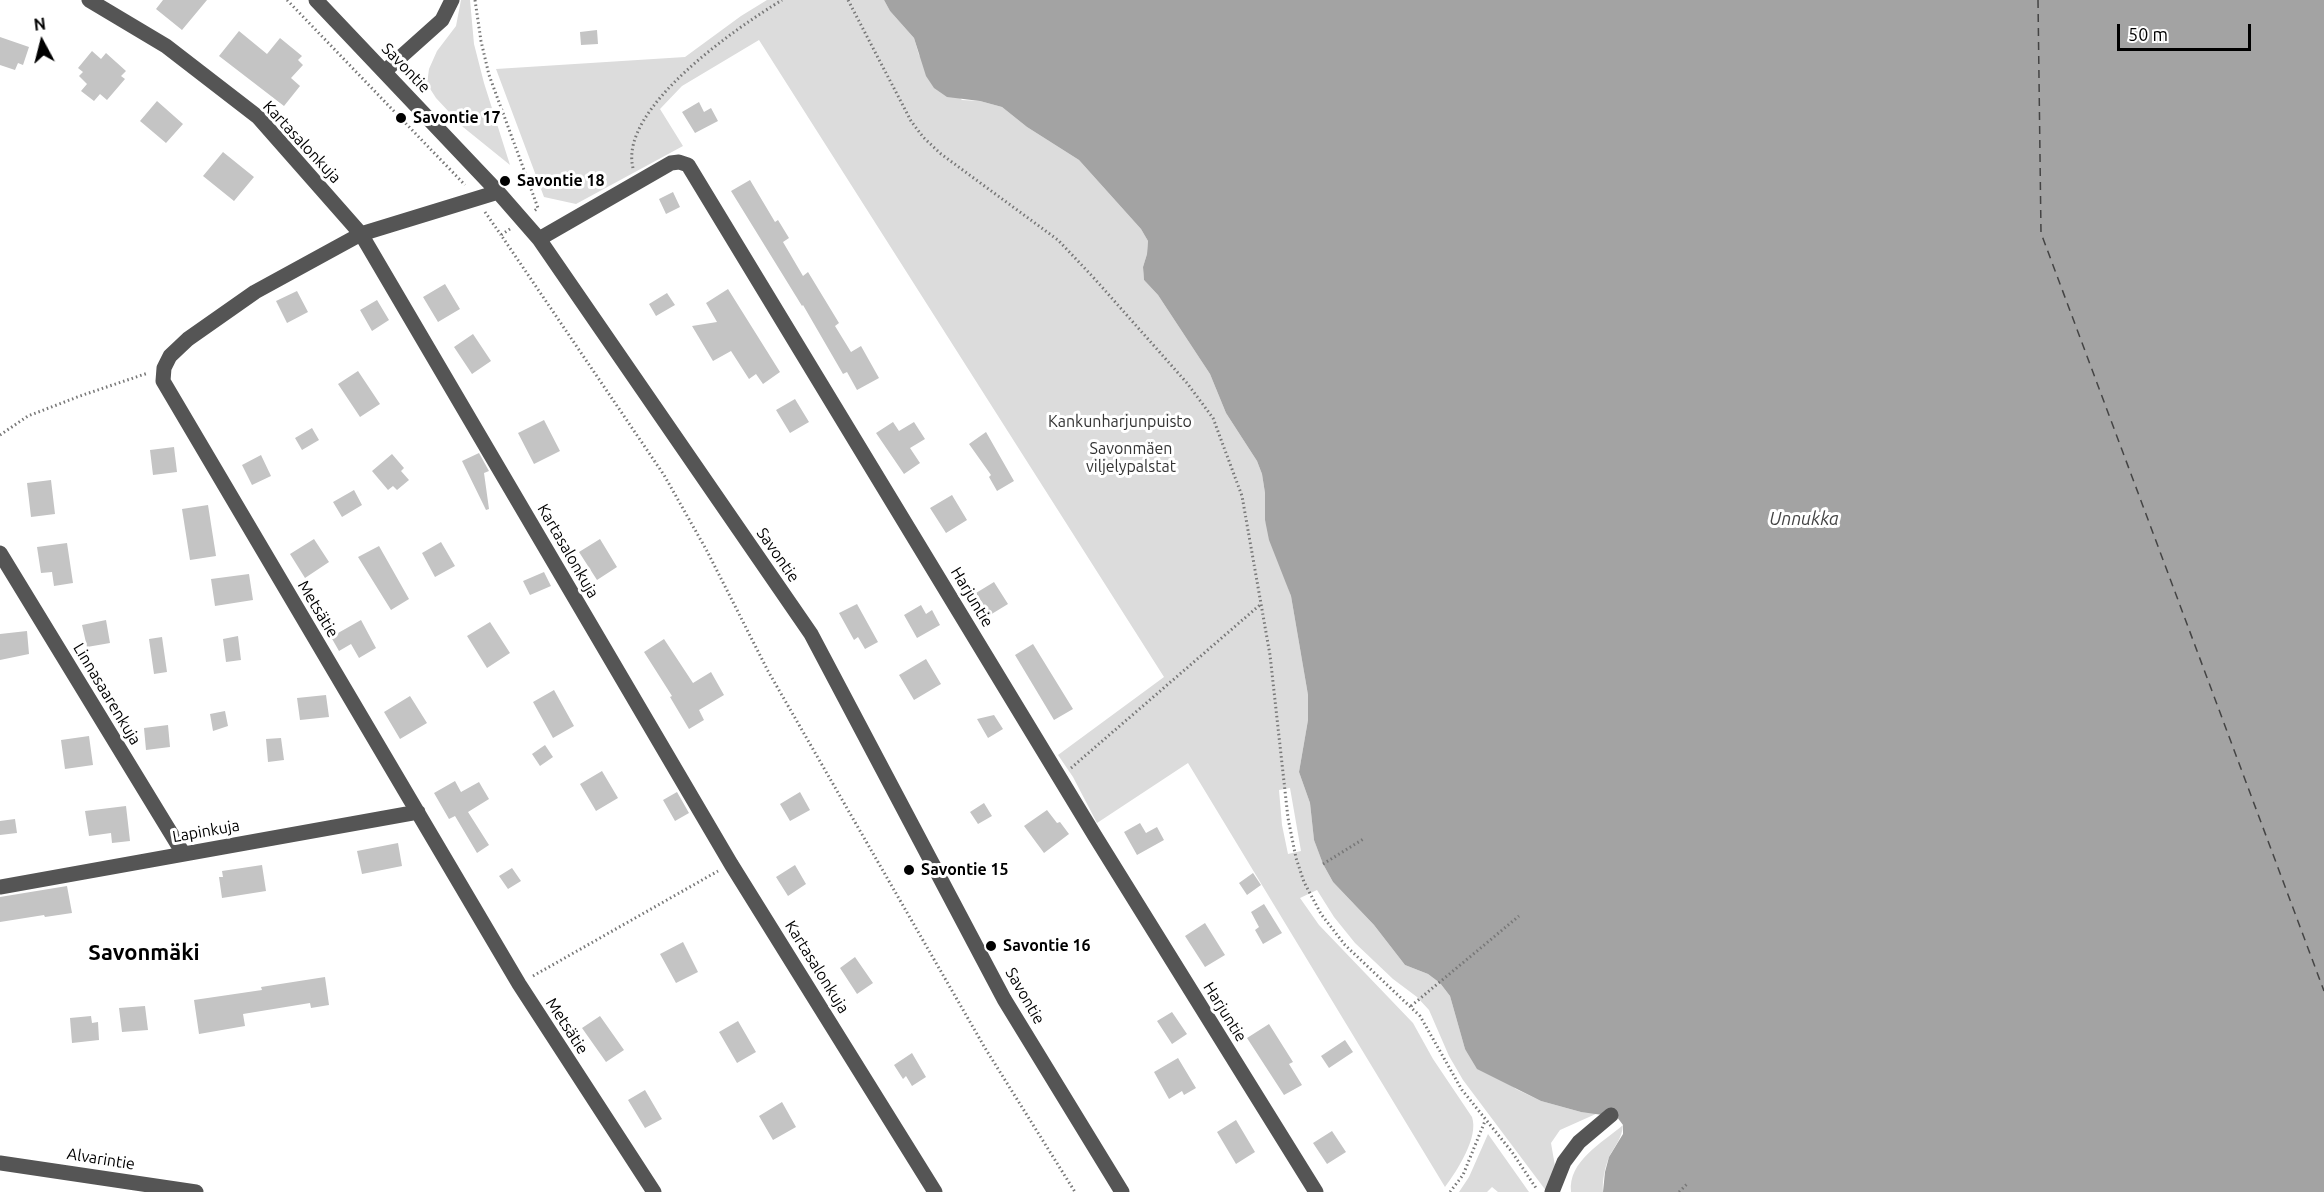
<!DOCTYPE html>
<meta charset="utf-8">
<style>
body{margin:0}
#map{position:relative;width:2324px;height:1192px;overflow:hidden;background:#fff;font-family:Ubuntu,sans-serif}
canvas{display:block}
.north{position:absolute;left:12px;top:12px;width:60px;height:60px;-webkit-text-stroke:4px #fff;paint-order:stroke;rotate:353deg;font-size:16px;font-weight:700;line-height:24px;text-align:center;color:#000}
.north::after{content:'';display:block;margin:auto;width:21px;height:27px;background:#000;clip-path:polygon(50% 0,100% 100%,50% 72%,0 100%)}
.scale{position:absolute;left:2117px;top:24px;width:134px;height:27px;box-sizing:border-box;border:3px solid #000;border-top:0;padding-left:8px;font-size:18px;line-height:21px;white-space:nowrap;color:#000;-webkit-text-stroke:4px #fff;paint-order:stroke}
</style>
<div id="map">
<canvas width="2324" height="1192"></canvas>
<div class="north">N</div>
<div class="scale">50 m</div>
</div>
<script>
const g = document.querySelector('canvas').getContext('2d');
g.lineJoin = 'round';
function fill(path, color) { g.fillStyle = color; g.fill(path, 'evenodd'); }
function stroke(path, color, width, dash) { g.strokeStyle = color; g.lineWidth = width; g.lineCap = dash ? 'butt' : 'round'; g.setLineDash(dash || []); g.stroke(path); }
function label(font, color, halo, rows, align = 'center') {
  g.font = font + ' Ubuntu,sans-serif'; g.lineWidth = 6; g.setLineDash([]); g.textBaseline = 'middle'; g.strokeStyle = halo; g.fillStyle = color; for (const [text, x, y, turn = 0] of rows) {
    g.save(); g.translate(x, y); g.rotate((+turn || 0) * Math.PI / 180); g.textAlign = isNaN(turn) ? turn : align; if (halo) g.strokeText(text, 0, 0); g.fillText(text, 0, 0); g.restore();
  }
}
const green = new Path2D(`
 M461,0H470L474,44L484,83L510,165L463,127L436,98L427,84L429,69L437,51L456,26Z
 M767,0H884L890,11L914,38L919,55L962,100L980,101L1002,107L1027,127L1079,160L1141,229L1148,241L1147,254L1143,267L1144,280L1158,295L1210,374L1226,413L1257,461L1262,474L1265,493V520L1291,596L1308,695V720L1299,772L1310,803L1314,840L1323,864L1333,882L1374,925L1405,965L1428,974L1440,983L1450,996L1465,1049L1516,1089L1541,1101L1581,1112L1598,1113L1560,1130L1551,1143L1555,1166L1547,1192L1463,1080L1449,1056L1429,1010L1417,997L1393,979L1355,943L1334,917L1317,890L1300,898L1319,925L1413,1023L1433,1059L1472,1117C1479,1137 1457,1171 1445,1187L1188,763L1097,823L1073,777L1058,755L1164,677L759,40L682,86L660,109L683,146L576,204L544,197L496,69L685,57L741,16ZM1290,788L1301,851L1288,854L1282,825L1279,790Z
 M1623,1125C1622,1139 1615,1145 1609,1157C1605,1167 1602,1181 1603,1192H1571C1568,1161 1602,1143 1623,1125Z
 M1488,1134L1529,1192H1498L1492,1187L1487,1192H1459L1469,1177Z`);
const water = new Path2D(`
 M884,0H2324V1192H1603L1605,1172L1609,1157L1623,1134V1125L1617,1117L1581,1112L1541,1101L1477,1069L1465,1049L1450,996L1440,983L1428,974L1405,965L1374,925L1333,882L1323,864L1314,840L1310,803L1299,772L1308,720V695L1291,596L1269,540L1265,520V493L1262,474L1257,461L1226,413L1210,374L1158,295L1144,280L1143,267L1147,254L1148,241L1141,229L1079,160L1027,127L1002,107L980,101L947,97L934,88L926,76L914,38L890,11Z`);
const ferry = new Path2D(`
 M2038,0L2041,233L2324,991`);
const building = new Path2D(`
 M163,0H207L182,30L156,9Z
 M597,30L598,44L581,45L580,32Z
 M239,31L267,54L280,38L302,56L298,60L303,65L291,78L300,86L284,106L219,56Z
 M0,37L29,47L23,65L18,63L15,70L0,65Z
 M92,51L101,59L106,53L126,71L121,76L125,79L107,100L100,94L94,101L81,91L87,84L79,76L83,72L78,68Z
 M157,101L183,124L166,143L140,121Z
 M699,102L704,112L711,108L718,121L695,133L682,112Z
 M223,152L254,177L234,201L203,176Z
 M750,180L775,222L778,220L789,238L783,242L803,276L808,272L839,323L835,326L851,352L861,346L879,378L857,390L847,372L843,374L803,305L802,306L731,191Z
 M673,192L680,207L666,214L659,199Z
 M445,284L460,309L438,322L423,297Z
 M728,289L780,372L763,384L756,374L749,379L731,351L713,361L692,326L717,322L706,303Z
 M297,291L308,312L287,323L276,301Z
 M667,293L675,305L656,316L649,304Z
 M377,300L389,320L372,331L360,310Z
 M473,334L491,361L472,374L454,347Z
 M358,371L380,404L360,417L338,384Z
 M795,399L809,422L790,433L776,410Z
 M544,420L560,451L534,464L518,433Z
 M893,422L899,431L914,422L925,439L910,448L920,463L904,474L876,433Z
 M312,428L319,440L302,450L295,438Z
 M986,432L1014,481L997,491L989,477L991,475L969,444Z
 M174,447L177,472L153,475L150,450Z
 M479,453L489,471L484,473L489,509L486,510L462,461Z
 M392,454L404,468L401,471L409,480L397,490L393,486L388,490L372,471Z
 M261,455L271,476L252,485L242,465Z
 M51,480L55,514L31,517L27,483Z
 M354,490L362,505L342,517L333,502Z
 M952,495L967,520L946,533L930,508Z
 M208,505L216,556L190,560L182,509Z
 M314,539L329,562L305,578L290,554Z
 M600,539L617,567L597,580L579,552Z
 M441,542L455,566L435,577L422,553Z
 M67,543L73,583L54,586L52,572L41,573L37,547Z
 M379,546L409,599L391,610L358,557Z
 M544,572L551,586L530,595L523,581Z
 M249,574L253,600L215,606L211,579Z
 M994,582L1008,604L990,615L976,593Z
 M857,604L878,642L865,649L858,637L854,640L839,613Z
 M921,605L926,614L932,610L940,625L917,638L904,615Z
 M106,620L110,643L87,647L82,625Z
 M361,620L376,648L359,658L351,644L339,651L331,637Z
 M490,622L510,653L487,668L467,636Z
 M27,631L29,654L0,660V634Z
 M238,636L241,660L226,662L223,639Z
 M162,637L167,672L154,674L149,639Z
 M664,639L693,683L711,672L724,695L699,710L704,720L689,729L670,697L672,696L644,652Z
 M1033,644L1073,709L1054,720L1015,655Z
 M926,659L941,684L914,700L899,675Z
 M554,690L574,726L553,738L533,702Z
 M326,695L329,717L300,720L297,698Z
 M410,696L427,723L400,739L384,712Z
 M225,711L228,726L213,731L210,714Z
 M994,715L1003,729L988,738L977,719Z
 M168,725L170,747L146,750L144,728Z
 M89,736L93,765L65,769L61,740Z
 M281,738L284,760L268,762L266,739Z
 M545,745L553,757L540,766L532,754Z
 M602,771L618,798L596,811L580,784Z
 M455,781L461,792L479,782L489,799L468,812L489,845L477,853L455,816L449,819L434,793Z
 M677,792L689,813L675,821L663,800Z
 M800,792L810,810L790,821L780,804Z
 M984,803L992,816L978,824L970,812Z
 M126,806L130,841L112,843L111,833L89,836L85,811Z
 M1047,810L1057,823L1060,822L1069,834L1044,853L1024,826Z
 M15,819L17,833L0,835V821Z
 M1140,823L1146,833L1157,827L1164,840L1137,855L1124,832Z
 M398,843L402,866L362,874L357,851Z
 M262,865L266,891L222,898L219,877H223L222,871Z
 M795,865L806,884L788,896L776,877Z
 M512,868L521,881L508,889L499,876Z
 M1253,873L1261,885L1247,895L1239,883Z
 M67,886L72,913L45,917L44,915L0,922V897Z
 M1264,904L1282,933L1263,944L1255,930L1259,927L1251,912Z
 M1205,923L1225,955L1205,967L1185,936Z
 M683,942L698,972L676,983L660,954Z
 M855,957L873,983L857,994L840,968Z
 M325,977L329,1005L311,1008L310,1003L243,1014L245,1026L199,1034L194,1000L262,990L261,987Z
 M145,1006L148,1030L122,1032L119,1008Z
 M1172,1012L1187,1034L1172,1044L1157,1021Z
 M91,1016L92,1023L98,1022L99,1040L72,1043L70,1018Z
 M600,1016L624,1050L606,1062L582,1028Z
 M738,1021L756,1052L737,1063L719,1032Z
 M1269,1024L1293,1062L1289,1064L1302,1085L1284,1095L1247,1038Z
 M1345,1040L1353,1052L1329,1068L1321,1056Z
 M912,1053L926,1077L912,1086L906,1076L903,1079L894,1065Z
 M1178,1058L1196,1088L1184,1095L1182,1091L1169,1099L1154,1072Z
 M645,1090L662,1119L645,1128L628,1100Z
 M782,1102L796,1127L773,1140L759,1116Z
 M1236,1120L1255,1152L1236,1164L1217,1132Z
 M1332,1131L1346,1152L1327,1164L1313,1143Z`);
const path = new Path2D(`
 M287,0L465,185
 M475,0L481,41L489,75L538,208L534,211
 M848,0L911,121L923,137L941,154L1058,240L1093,277L1187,383L1213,418L1242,496L1270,655L1288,818L1296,858L1304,882L1321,914L1345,945L1420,1016L1462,1090L1512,1152L1536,1188
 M633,168C618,108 738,27 782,0
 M485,212L501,235
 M510,229L501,235L664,475L707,551L768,671L985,1048L1075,1192
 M0,435L28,416L80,396L148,373
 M1071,768L1261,604
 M1323,864L1365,838
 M533,976L718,871
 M1411,1006L1519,916
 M1450,1192L1463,1175L1485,1121
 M1679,1192L1688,1183`);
const minor = new Path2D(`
 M89,0L166,46L258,117L361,234L731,864L935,1192
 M316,0L498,192L539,239L811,634L1004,999L1122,1192
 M385,71L442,20L452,0
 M498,192L361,234L255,292L188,339L170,356L164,368L163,381L519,984L654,1192
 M539,239L671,163L679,162L688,165L1095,836L1316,1192
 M0,553L183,853
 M0,887L418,812
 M0,1163L196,1192
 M1552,1192L1564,1162L1579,1142L1611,1115`);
const markers = [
 [401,118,6,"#000"],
 [505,181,6,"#000"],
 [909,870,6,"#000"],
 [991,946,6,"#000"]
];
const streetNames = [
 ["Savontie",406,68,46],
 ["Kartasalonkuja",302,142,47],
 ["Kartasalonkuja",568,551,60],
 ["Savontie",778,555,55],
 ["Harjuntie",972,597,59],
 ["Metsätie",318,609,59],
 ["Linnasaarenkuja",107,694,59],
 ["Lapinkuja",206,831,-10],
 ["Kartasalonkuja",817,967,58],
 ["Savontie",1025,996,60],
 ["Harjuntie",1225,1012,58],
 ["Metsätie",567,1026,57],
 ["Alvarintie",101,1159,9]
];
const poiNames = [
 ["Savontie 17",413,118],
 ["Savontie 18",517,181],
 ["Savontie 15",921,870],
 ["Savontie 16",1003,946]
];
const parkNames = [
 ["Kankunharjunpuisto",1120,422],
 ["Savonmäen",1131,449],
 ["viljelypalstat",1131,467]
];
const waterNames = [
 ["Unnukka",1804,519]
];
const districtNames = [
 ["Savonmäki",144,953]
];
fill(green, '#dcdcdc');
fill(water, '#a3a3a3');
stroke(ferry, '#444', 1.5, [8, 6]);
fill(building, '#c4c4c4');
stroke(path, '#777', 3, [1.5, 3]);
stroke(minor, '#555', 15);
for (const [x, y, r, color] of markers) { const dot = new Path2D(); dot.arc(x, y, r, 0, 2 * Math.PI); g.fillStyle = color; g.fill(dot); stroke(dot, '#fff', 2); }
label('16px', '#000', '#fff', streetNames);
label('bold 16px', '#000', '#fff', poiNames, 'left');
label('16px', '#333', '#fff', parkNames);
label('italic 18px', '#444', '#fff', waterNames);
label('bold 22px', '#000', '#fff', districtNames);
</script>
